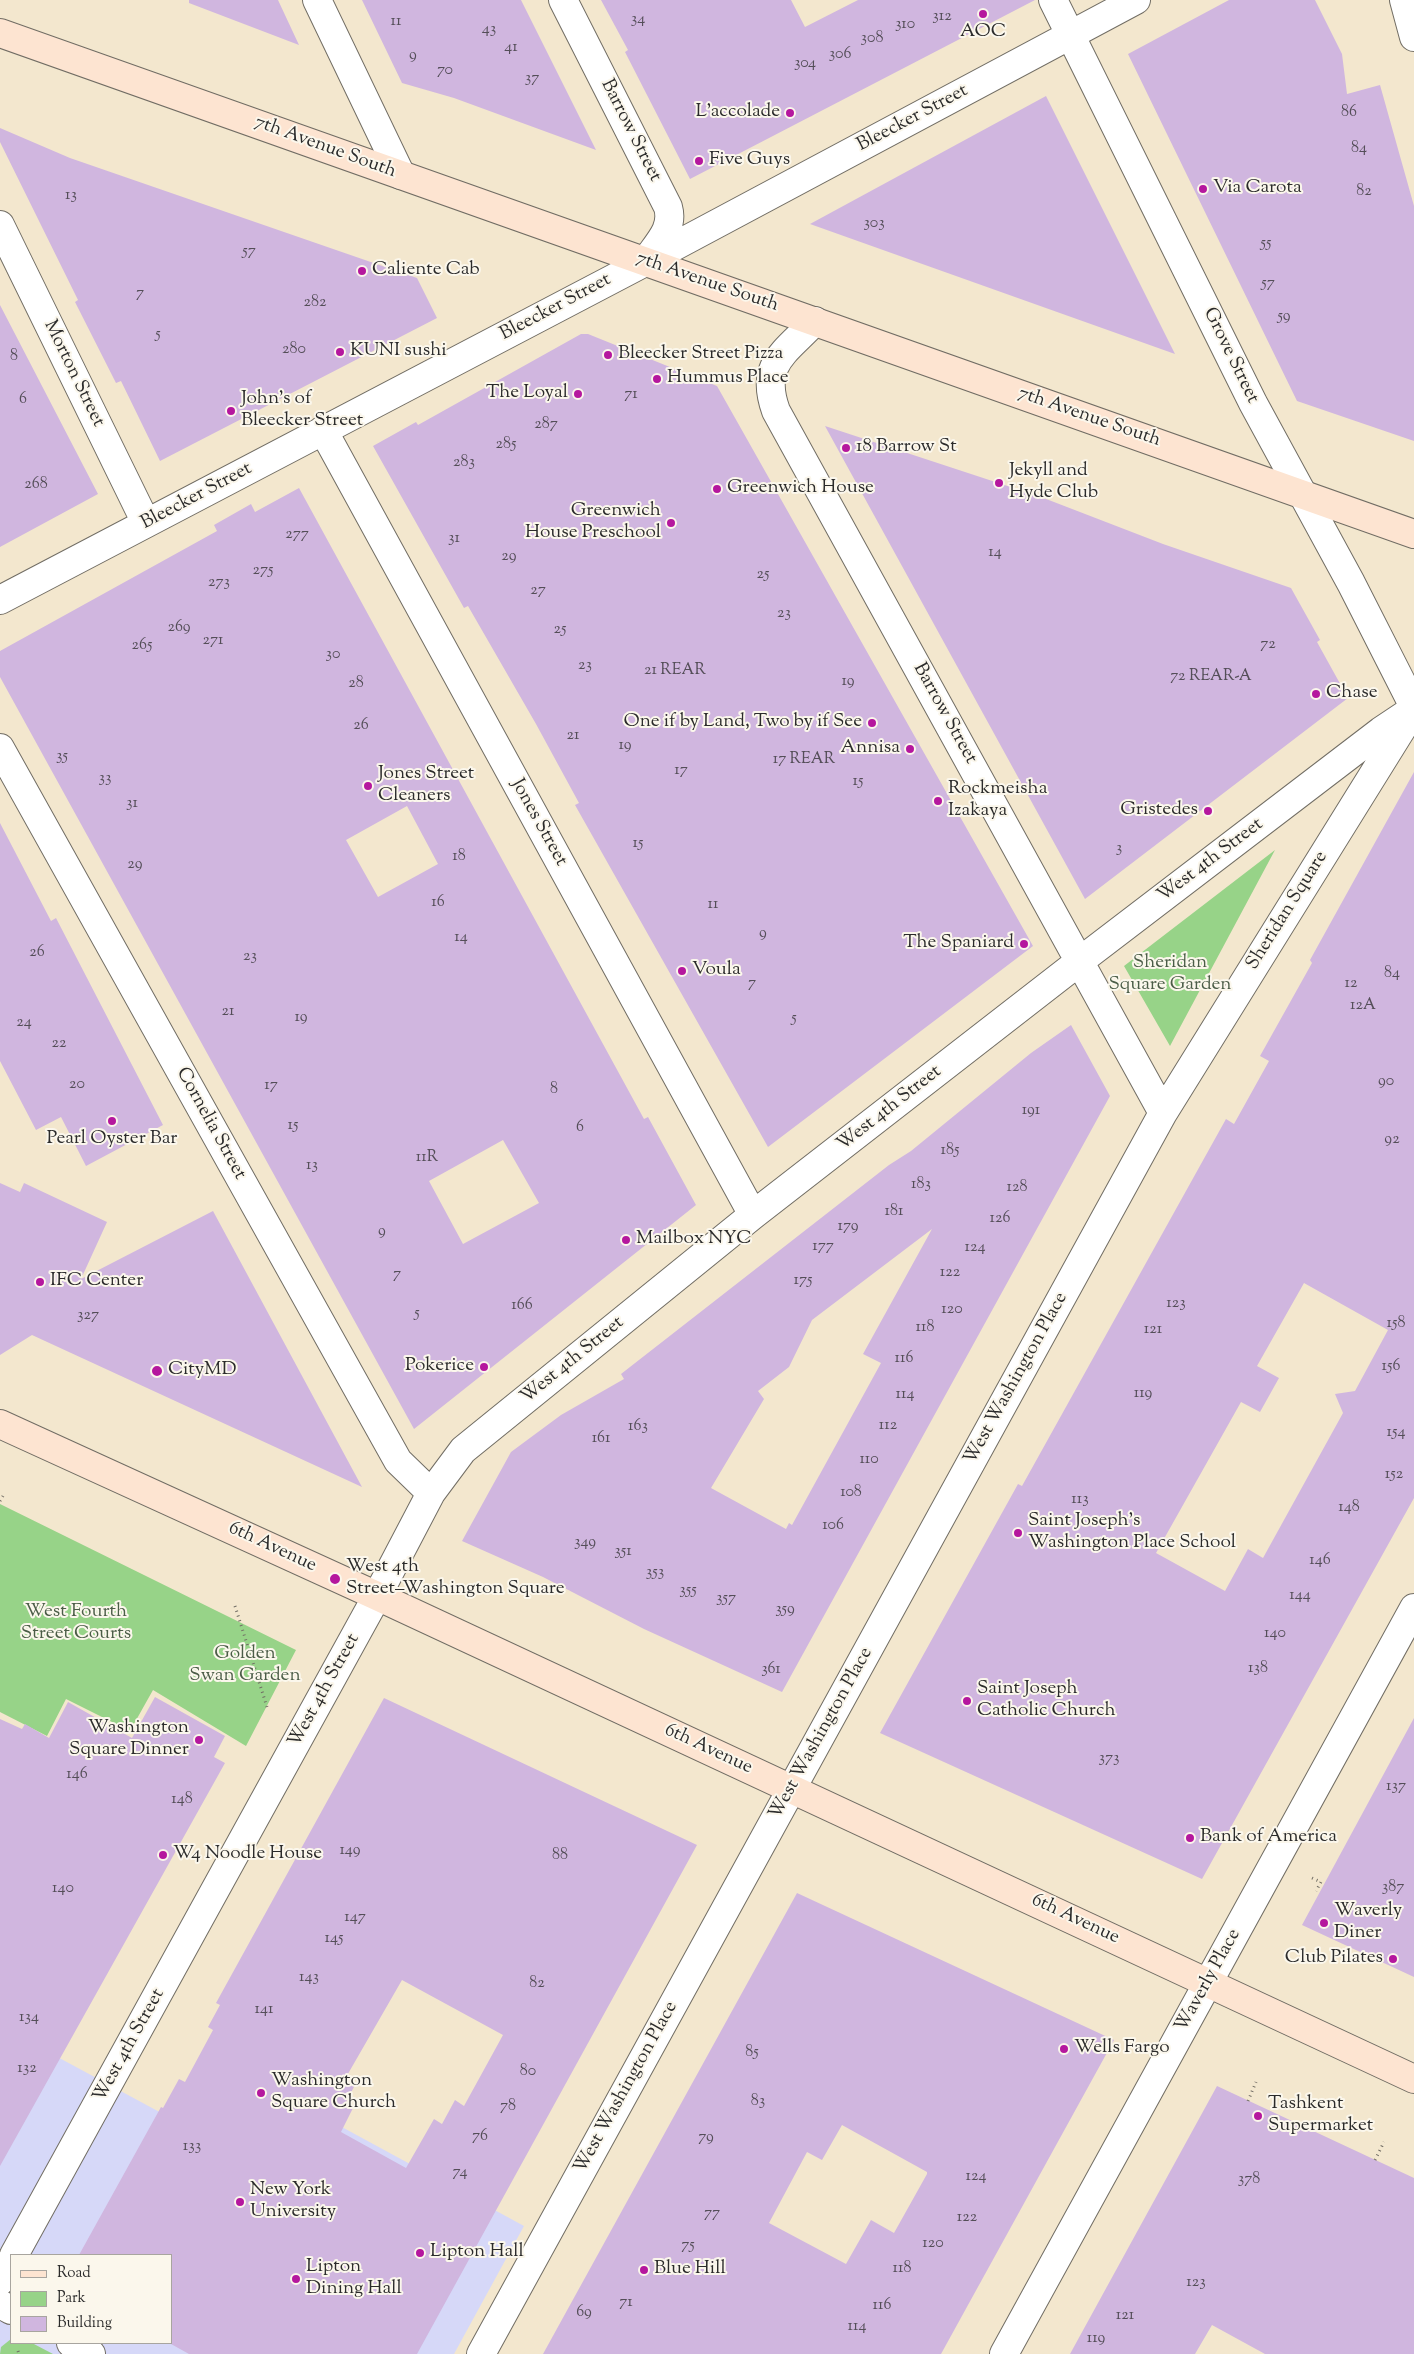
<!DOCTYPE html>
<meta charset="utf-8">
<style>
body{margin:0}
#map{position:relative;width:1414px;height:2354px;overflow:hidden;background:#f3e7ce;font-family:"Sorts Mill Goudy",serif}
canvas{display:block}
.legend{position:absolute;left:10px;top:2254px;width:162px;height:90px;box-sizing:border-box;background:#fbf7ec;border:1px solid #a8a59f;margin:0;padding:6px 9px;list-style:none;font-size:15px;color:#2b2b2b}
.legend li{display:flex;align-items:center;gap:10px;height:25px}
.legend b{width:25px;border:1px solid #a8a59f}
</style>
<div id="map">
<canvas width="1414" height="2354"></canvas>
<ul class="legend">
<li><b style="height:6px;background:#fde4d1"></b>Road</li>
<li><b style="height:14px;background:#97d388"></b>Park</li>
<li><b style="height:14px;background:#d0b6df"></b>Building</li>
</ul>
</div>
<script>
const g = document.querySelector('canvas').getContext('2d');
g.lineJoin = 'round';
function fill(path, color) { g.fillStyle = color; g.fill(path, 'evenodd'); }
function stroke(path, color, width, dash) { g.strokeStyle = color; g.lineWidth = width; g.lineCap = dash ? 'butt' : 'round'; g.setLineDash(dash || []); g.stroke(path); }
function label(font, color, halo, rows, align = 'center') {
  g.font = font + ' "Sorts Mill Goudy",serif'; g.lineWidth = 4; g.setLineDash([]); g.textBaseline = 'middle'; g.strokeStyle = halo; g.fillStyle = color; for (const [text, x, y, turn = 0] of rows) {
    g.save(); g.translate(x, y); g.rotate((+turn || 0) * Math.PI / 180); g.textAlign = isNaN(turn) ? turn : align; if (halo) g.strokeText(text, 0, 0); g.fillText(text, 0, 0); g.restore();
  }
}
const built = new Path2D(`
 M0,2026L282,2178L318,2114L524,2226L454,2354H0ZM11,2255H171V2343H11Z`);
const green = new Path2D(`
 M1275,850L1170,1046L1124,966Z
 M0,1504L296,1650L246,1746L153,1690L130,1731L66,1699L47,1736L0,1712Z
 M11,2339V2343H32L53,2354H0L1,2347Z`);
const building = new Path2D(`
 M189,0H278L299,45L189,3Z
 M362,0H521L596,150L454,98L402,83Z
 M601,0H791L805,27L858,0H1035L690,179L625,52L628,50Z
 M1229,0H1315L1342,54L1347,94L1380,85L1414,206V441L1297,401L1128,54Z
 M1046,96L1175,354L810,224Z
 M0,128L70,158L417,278L437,318L160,461L121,381L116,383L75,302L78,300L0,142Z
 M0,305L98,494L0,547Z
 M581,334H588L717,386L1033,946L768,1147L575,805L579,803L536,724L468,606L464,608L373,446L416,422L418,425Z
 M825,426L1041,497L1163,544L1291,588L1320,640L1317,642L1348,698L1085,899Z
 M299,488L644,1119L648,1117L696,1205L414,1429L0,677V651L217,531L214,525L251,504L255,512ZM407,806L438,864L378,897L346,840ZM503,1140L539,1203L463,1244L429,1181Z
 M1414,772V1498L1202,1879L880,1733L1018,1484L1022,1486L1226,1119L1234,1124L1269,1061L1260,1056L1312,963L1310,960ZM1304,1283L1388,1330L1355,1391L1335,1394L1343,1413L1263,1558L1248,1549L1225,1591L1156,1553L1241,1402L1260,1412L1279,1378L1257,1366Z
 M0,823L51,921L56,918L163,1125L86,1166L61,1117L36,1130L0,1061Z
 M1071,1025L1110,1096L782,1692L644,1629L543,1577L462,1541L511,1452L561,1415L624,1379L621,1374L889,1165L911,1151L1031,1053ZM932,1229L863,1354L881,1363L792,1525L789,1523L786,1529L711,1488L764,1399L758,1391L789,1367L812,1320Z
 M0,1183L20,1192L24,1183L107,1222L81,1279L213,1211L362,1487L32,1335L0,1355Z
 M155,1697L225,1736L214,1757L225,1763L0,2166V1719L22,1729L25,1724L49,1738L68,1702L132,1738Z
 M384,1698L697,1845L417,2354H189L171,2344V2255H79L161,2107L163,2108L179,2079L185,2082L213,2030L208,2027L220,2005L216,2003ZM402,1980L503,2035L464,2106L455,2100L442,2124L434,2119L406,2168L341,2132L353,2108L345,2104L355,2085L345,2079Z
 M1414,1718V1977L1302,1925Z
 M797,1893L1114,2040L941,2354H543ZM842,2125L927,2172V2174L894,2233L871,2220L846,2264L769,2223L807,2152L822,2160Z
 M1217,2086L1414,2178V2354H1265L1212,2325L1195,2354H1070Z`);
const path = new Path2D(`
 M0,1501L3,1496
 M235,1606L267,1707
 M1312,1878L1321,1882L1316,1891
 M1248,2101L1256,2082
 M1375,2160L1384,2142
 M18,2351L19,2354`);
const street = new Path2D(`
 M317,0L401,175
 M563,0L668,207C674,228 659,242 647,259
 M1053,0L1253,403L1351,583L1414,707
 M1404,0L1414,37
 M0,225L146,523
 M815,321C785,353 759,364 776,411L1163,1113
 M323,430L753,1215
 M0,600L645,262L1136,0
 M0,748L398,1461L431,1493
 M14,2255L377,1596L431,1493L463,1450L753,1215L1080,961L1381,731L1414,709
 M0,2281L11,2261
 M0,2304L11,2310
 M71,2343L91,2354
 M481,2354L1163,1113L1406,722
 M1004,2354L1414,1608`);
const secondary = new Path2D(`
 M0,33L1414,534
 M0,1424L377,1596L1414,2079`);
const markers = [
 [983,14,5,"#b5179e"],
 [790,113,5,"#b5179e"],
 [699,161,5,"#b5179e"],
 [1203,189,5,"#b5179e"],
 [362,271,5,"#b5179e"],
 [340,352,5,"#b5179e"],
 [608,355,5,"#b5179e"],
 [657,379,5,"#b5179e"],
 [578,394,5,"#b5179e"],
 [231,411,5,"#b5179e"],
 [846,448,5,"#b5179e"],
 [999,483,5,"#b5179e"],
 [717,489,5,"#b5179e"],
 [671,523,5,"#b5179e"],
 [1316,694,5,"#b5179e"],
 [872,723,5,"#b5179e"],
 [910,749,5,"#b5179e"],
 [368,786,5,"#b5179e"],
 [938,801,5,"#b5179e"],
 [1208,811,5,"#b5179e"],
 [1024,944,5,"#b5179e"],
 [682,971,5,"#b5179e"],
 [112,1121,5,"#b5179e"],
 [626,1240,5,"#b5179e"],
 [40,1282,5,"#b5179e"],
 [484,1367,5,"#b5179e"],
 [157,1371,6,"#b5179e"],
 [1018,1533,5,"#b5179e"],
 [335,1579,6,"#b5179e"],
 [967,1701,5,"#b5179e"],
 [199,1740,5,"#b5179e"],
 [1190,1838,5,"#b5179e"],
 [163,1855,5,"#b5179e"],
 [1324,1923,5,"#b5179e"],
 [1393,1959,5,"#b5179e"],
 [1064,2049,5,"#b5179e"],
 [261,2093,5,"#b5179e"],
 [1258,2116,5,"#b5179e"],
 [240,2202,5,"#b5179e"],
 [420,2253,5,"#b5179e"],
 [644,2270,5,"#b5179e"],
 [296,2279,5,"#b5179e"]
];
const numberNames = [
 ["312",942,17],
 ["34",638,20],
 ["11",396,22],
 ["310",905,25],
 ["43",489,30],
 ["308",872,39],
 ["41",511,48],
 ["306",840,55],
 ["9",413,56],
 ["304",805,64],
 ["70",445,71],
 ["37",532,79],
 ["86",1349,113],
 ["84",1359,149],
 ["82",1364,192],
 ["13",71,196],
 ["303",874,224],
 ["55",1266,244],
 ["57",249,252],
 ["57",1268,284],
 ["7",140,294],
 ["282",315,303],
 ["59",1284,317],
 ["5",158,335],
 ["280",294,350],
 ["8",14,357],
 ["71",631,395],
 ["6",23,400],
 ["287",546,425],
 ["285",506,445],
 ["283",464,463],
 ["268",36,485],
 ["277",297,535],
 ["31",454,539],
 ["14",995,553],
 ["29",509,557],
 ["275",263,571],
 ["25",763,575],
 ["273",219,583],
 ["27",538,591],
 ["23",784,614],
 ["269",179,628],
 ["25",560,630],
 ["271",213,641],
 ["72",1268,645],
 ["265",142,646],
 ["30",333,655],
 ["23",585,666],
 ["21 REAR",675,671],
 ["72 REAR-A",1211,677],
 ["19",848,682],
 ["28",356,684],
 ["26",361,726],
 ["21",573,736],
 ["19",625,746],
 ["35",62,757],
 ["17 REAR",804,760],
 ["17",681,771],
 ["33",105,779],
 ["15",858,782],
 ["31",132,804],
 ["15",638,844],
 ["3",1119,849],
 ["18",459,857],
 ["29",135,865],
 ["16",438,903],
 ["11",713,905],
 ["9",763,934],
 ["14",461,938],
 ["26",37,953],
 ["23",250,957],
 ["84",1392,974],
 ["7",752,984],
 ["12",1351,984],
 ["12A",1363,1006],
 ["21",228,1012],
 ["19",301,1018],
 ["5",794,1019],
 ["24",24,1023],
 ["22",59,1044],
 ["90",1386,1082],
 ["20",77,1085],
 ["17",271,1086],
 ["8",554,1090],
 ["191",1031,1111],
 ["15",293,1126],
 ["6",580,1128],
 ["92",1392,1140],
 ["185",950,1151],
 ["11R",427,1158],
 ["13",312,1166],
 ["183",921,1185],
 ["128",1017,1188],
 ["181",894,1212],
 ["126",1000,1219],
 ["179",848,1227],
 ["9",382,1232],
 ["177",823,1247],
 ["124",975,1248],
 ["122",950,1273],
 ["7",397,1275],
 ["175",803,1281],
 ["123",1176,1304],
 ["166",522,1306],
 ["120",952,1310],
 ["5",417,1314],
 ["327",88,1316],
 ["158",1396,1324],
 ["118",925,1328],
 ["121",1153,1330],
 ["116",904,1359],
 ["156",1391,1367],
 ["119",1143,1394],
 ["114",905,1395],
 ["112",888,1426],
 ["163",638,1427],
 ["154",1396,1433],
 ["161",601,1439],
 ["110",869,1460],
 ["152",1394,1475],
 ["108",851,1493],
 ["113",1080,1500],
 ["148",1349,1508],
 ["106",833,1526],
 ["349",585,1543],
 ["351",623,1552],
 ["146",1320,1561],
 ["353",655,1573],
 ["355",688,1591],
 ["144",1300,1596],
 ["357",726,1599],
 ["359",785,1610],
 ["140",1275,1634],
 ["138",1258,1669],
 ["361",771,1670],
 ["373",1109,1759],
 ["146",77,1775],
 ["137",1396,1787],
 ["148",182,1800],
 ["149",350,1851],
 ["88",560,1856],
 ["387",1393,1888],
 ["140",63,1889],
 ["147",355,1918],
 ["145",334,1939],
 ["143",309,1978],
 ["82",537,1984],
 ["141",264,2010],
 ["134",29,2018],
 ["85",752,2053],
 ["132",27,2069],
 ["80",528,2072],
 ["83",758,2102],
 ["78",508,2107],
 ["76",480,2137],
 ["79",706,2138],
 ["133",192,2147],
 ["74",460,2173],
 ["124",976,2177],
 ["378",1249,2180],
 ["77",712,2214],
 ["122",967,2218],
 ["120",933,2244],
 ["75",688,2246],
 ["118",902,2269],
 ["123",1196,2283],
 ["71",626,2303],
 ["116",882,2306],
 ["69",584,2313],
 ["121",1125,2316],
 ["114",857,2327],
 ["119",1096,2339]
];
const poiNames = [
 ["AOC",983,33,"center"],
 ["L'accolade",780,113,"right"],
 ["Five Guys",709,161],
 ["Via Carota",1213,189],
 ["Caliente Cab",372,271],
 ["KUNI sushi",350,352],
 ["Bleecker Street Pizza",618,355],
 ["Hummus Place",667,379],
 ["The Loyal",568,394,"right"],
 ["John's of",241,400],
 ["Bleecker Street",241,422],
 ["18 Barrow St",856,448],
 ["Jekyll and",1009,472],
 ["Hyde Club",1009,494],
 ["Greenwich House",727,489],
 ["Greenwich",661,512,"right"],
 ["House Preschool",661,534,"right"],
 ["Chase",1326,694],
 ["One if by Land, Two by if See",862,723,"right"],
 ["Annisa",900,749,"right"],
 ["Jones Street",378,775],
 ["Cleaners",378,797],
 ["Rockmeisha",948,790],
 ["Izakaya",948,812],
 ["Gristedes",1198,811,"right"],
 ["The Spaniard",1014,944,"right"],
 ["Voula",692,971],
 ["Pearl Oyster Bar",112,1140,"center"],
 ["Mailbox NYC",636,1240],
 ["IFC Center",50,1282],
 ["Pokerice",474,1367,"right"],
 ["CityMD",168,1371],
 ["Saint Joseph's",1028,1522],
 ["Washington Place School",1028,1544],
 ["West 4th",346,1568],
 ["Street–Washington Square",346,1590],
 ["Saint Joseph",977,1690],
 ["Catholic Church",977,1712],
 ["Washington",189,1729,"right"],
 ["Square Dinner",189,1751,"right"],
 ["Bank of America",1200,1838],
 ["W4 Noodle House",173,1855],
 ["Waverly",1334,1912],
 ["Diner",1334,1934],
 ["Club Pilates",1383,1959,"right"],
 ["Wells Fargo",1074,2049],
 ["Washington",271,2082],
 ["Square Church",271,2104],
 ["Tashkent",1268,2105],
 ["Supermarket",1268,2127],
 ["New York",250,2191],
 ["University",250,2213],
 ["Lipton Hall",430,2253],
 ["Lipton",306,2268],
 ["Dining Hall",306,2290],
 ["Blue Hill",654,2270]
];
const streetNames = [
 ["Bleecker Street",913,119,-28],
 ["Barrow Street",630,131,63],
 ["7th Avenue South",325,148,20],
 ["7th Avenue South",707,283,19],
 ["Bleecker Street",556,308,-28],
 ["Grove Street",1230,356,64],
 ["Morton Street",73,374,64],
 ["7th Avenue South",1089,418,19],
 ["Bleecker Street",197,497,-28],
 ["Barrow Street",944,714,61],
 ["Jones Street",538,823,61],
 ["West 4th Street",1211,861,-37],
 ["Sheridan Square",1288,911,-58],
 ["West 4th Street",890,1109,-38],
 ["Cornelia Street",210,1124,61],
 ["West 4th Street",573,1361,-39],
 ["West Washington Place",1017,1379,-61],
 ["6th Avenue",272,1548,25],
 ["West 4th Street",325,1691,-61],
 ["West Washington Place",822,1734,-61],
 ["6th Avenue",708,1750,25],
 ["6th Avenue",1075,1920,25],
 ["Waverly Place",1209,1981,-61],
 ["West 4th Street",130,2046,-61],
 ["West Washington Place",627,2088,-61]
];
const parkNames = [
 ["Sheridan",1170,964],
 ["Square Garden",1170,986],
 ["West Fourth",76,1613],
 ["Street Courts",76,1635],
 ["Golden",245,1655],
 ["Swan Garden",245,1677]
];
fill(built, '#d6d8f8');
fill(green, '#97d388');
fill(building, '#d0b6df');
stroke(street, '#716d64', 30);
stroke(secondary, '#716d64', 30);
stroke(path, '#716d64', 3, [1, 4]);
stroke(street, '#fff', 28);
stroke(secondary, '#fde4d1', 28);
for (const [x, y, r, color] of markers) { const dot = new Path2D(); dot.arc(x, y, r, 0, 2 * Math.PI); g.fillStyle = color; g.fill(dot); stroke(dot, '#fbf7ec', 2); }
label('16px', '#544e58', null, numberNames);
label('19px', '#2b2b2b', '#fbf7ec', poiNames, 'left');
label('19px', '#2b2b2b', '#fbf7ec', streetNames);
label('19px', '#4b5d47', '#fbf7ec', parkNames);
</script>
